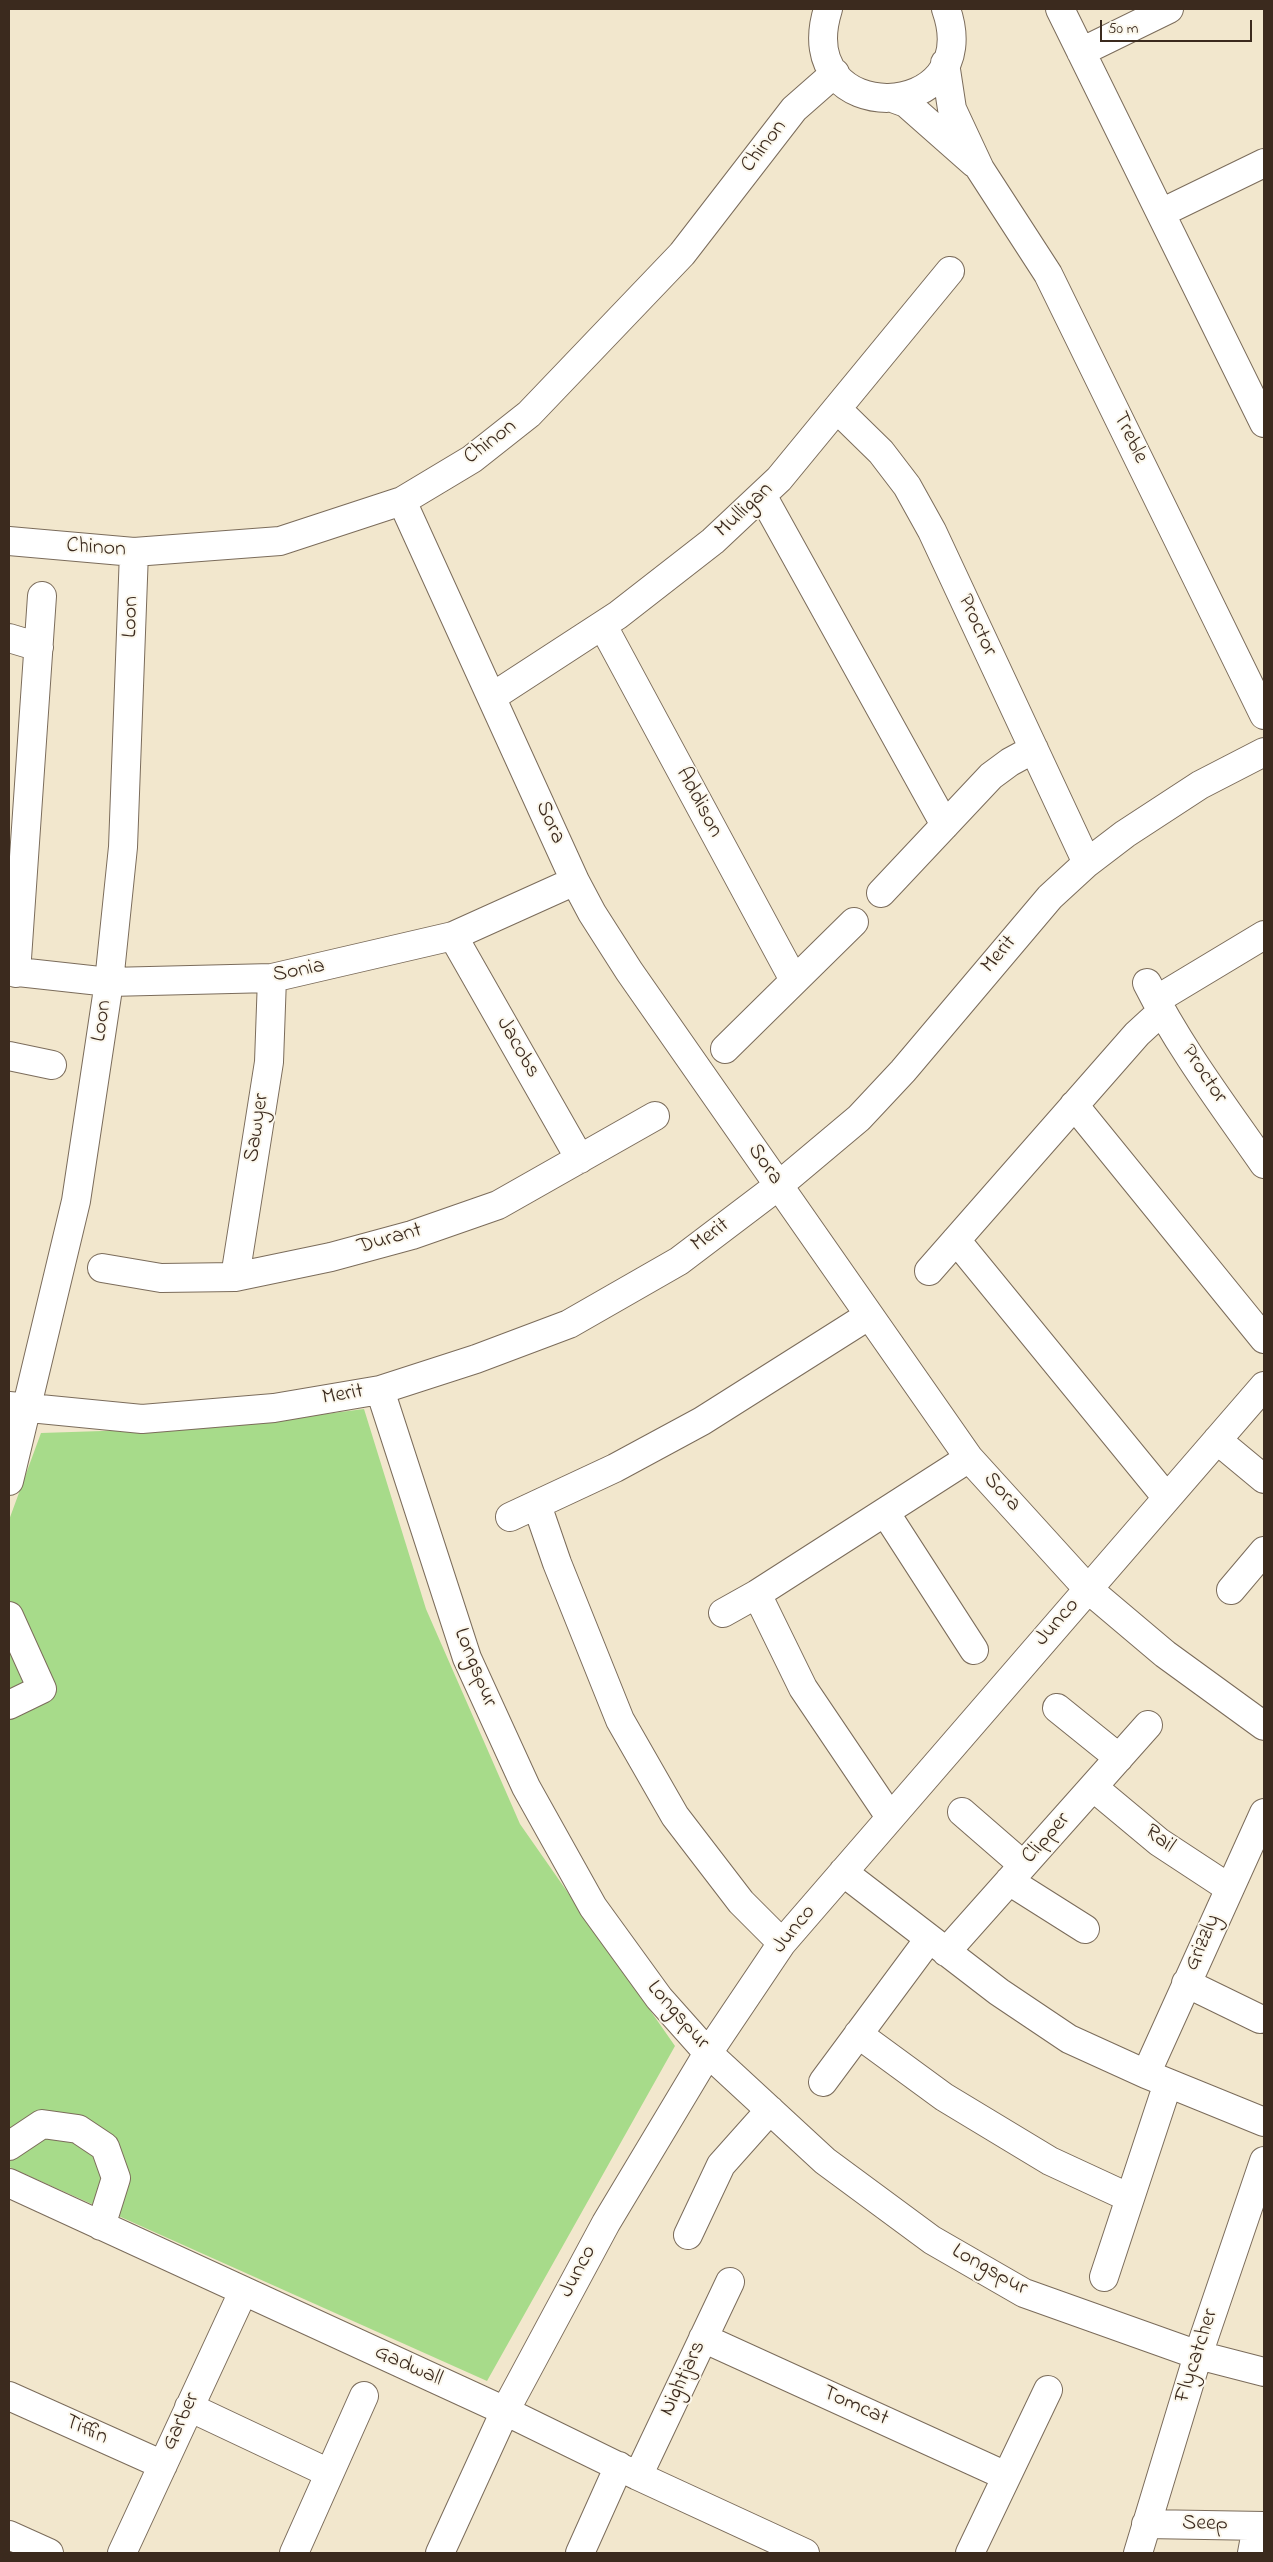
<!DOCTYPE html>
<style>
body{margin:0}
#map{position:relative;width:1273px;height:2562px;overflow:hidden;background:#f2e7cd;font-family:"Indie Flower",sans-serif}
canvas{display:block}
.frame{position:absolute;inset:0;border:10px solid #3b2a1e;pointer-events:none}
.scale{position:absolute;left:1100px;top:20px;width:152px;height:22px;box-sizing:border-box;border:2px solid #3b2a1e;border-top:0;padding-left:6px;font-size:15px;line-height:18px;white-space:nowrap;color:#3b2a1e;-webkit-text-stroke:4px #fbf7ec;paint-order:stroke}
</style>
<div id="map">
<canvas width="1273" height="2562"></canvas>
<div class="frame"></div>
<div class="scale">50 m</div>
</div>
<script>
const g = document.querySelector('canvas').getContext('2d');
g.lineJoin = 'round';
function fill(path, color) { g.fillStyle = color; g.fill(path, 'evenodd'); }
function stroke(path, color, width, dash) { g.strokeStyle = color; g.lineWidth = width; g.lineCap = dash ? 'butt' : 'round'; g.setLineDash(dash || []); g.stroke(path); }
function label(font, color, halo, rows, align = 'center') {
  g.font = font + ' "Indie Flower",sans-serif'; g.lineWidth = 4; g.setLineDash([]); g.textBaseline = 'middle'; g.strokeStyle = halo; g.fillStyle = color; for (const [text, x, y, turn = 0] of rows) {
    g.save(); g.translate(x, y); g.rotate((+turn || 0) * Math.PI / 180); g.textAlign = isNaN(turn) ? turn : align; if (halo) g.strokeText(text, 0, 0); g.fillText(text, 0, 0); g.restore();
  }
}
const green = new Path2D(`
 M364,1409L426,1609L520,1824L675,2046L487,2381L9,2167V1520L41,1433L224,1427Z`);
const minor = new Path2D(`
 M828,9C790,130 987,125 946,9
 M1060,9L1264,423
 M1081,52L1169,9
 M945,63L952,109L980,169L1048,274L1264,715
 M895,99L906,103L974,163
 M1161,213L1264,163
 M837,409L881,452L907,486L932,531L1087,863
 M762,495L945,825
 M402,501L575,881L592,913L629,971L969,1458L1088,1589L1165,1654L1264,1726
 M9,541L134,552L280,541L402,501L472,459L529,414L682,254L794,109L835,73
 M603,626L794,980
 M9,638L39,647
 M492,697L618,615L713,541L779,479L950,271
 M881,893L991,776L1010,762L1034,749
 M453,936L580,1159
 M9,971L109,982L272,978L453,936L575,881
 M16,973L42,596
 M1147,983C1179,1047 1223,1105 1264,1164
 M1156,1000L1264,935
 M725,1049L854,922
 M9,1056L52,1065
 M1074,1105L1264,1339
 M956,1240L1167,1498
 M102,1268L161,1278L235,1277L331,1257L412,1235L498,1205L655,1116
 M929,1271L1137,1034L1161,1012
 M235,1277L269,1062L272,978
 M380,1390L467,1658L526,1787L593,1907L659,1998L708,2053L825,2161L932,2240L1024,2293L1198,2355L1264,2372
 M9,1406L142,1419L274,1408L380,1390L476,1359L569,1324L679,1261L778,1186L859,1118L903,1071L1050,897L1087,863L1125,834L1200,785L1264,752
 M1217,1440L1264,1479
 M9,1481L76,1201L109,982L123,847L134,552
 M537,1505L557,1563L620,1720L675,1816L741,1902L782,1943
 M885,1512L974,1650
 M510,1517L615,1468L702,1421L868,1316
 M1231,1590L1264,1551
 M757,1594L803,1688L890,1817
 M723,1613L757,1594L969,1458
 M9,1616L42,1689L9,1705
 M1057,1708L1119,1758
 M1093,1787L1159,1842L1229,1888
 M962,1812L1023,1865
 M843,1872L999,1992L1069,2039L1146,2074L1264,2122
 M1009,1881L1085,1929
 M946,1952L1148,1725
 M1186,1983L1260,2019
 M858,2034L944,2097L1050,2161L1130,2198
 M1146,2074L1264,1813
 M823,2082L929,1939
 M9,2146L42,2124L78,2129L105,2147L116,2178L101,2226
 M9,2183L505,2411L638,2476L805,2553
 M688,2235L721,2165L770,2110
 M1104,2277L1168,2083
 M703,2338L1006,2476
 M9,2396L163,2465
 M189,2407L329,2473
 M638,2476L730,2282
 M1146,2524L1264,2526
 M9,2535L49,2553
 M122,2553L243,2292
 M294,2553L364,2396
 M440,2553L505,2411L606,2223L708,2053L782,1943L1264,1386
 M580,2553L619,2466
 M970,2553L1048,2390
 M1138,2553L1198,2355L1264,2161
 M1252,2553L1257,2526`);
const streetNames = [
 ["Chinon",765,147,-52],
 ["Treble",1129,438,64],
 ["Chinon",491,443,-37],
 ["Mulligan",745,511,-43],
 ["Chinon",96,549,4],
 ["Loon",132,617,-88],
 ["Proctor",976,626,65],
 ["Addison",698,803,62],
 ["Sora",549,823,66],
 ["Merit",1000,955,-50],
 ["Sonia",299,972,-11],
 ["Loon",103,1021,-82],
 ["Jacobs",517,1048,60],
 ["Proctor",1203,1075,56],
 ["Sawyer",258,1128,-81],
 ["Sora",764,1165,55],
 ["Merit",711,1236,-37],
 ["Durant",390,1240,-16],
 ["Merit",343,1396,-10],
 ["Sora",1001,1493,48],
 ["Junco",1058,1623,-49],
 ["Longspur",474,1668,68],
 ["Clipper",1047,1839,-48],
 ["Rail",1159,1840,37],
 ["Junco",795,1930,-51],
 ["Grizzly",1204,1943,-66],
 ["Longspur",677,2016,49],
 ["Longspur",989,2271,29],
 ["Junco",579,2272,-62],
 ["Flycatcher",1198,2356,-72],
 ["Gadwall",408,2367,24],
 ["Nightjars",684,2379,-65],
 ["Tomcat",855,2407,24],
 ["Garber",182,2422,-65],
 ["Tiffin",86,2431,24],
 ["Seep",1205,2525,1]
];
fill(green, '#a7db8a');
stroke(minor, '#7b6c5b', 30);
stroke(minor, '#fff', 28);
label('22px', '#3b2a1e', '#fbf7ec', streetNames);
</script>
